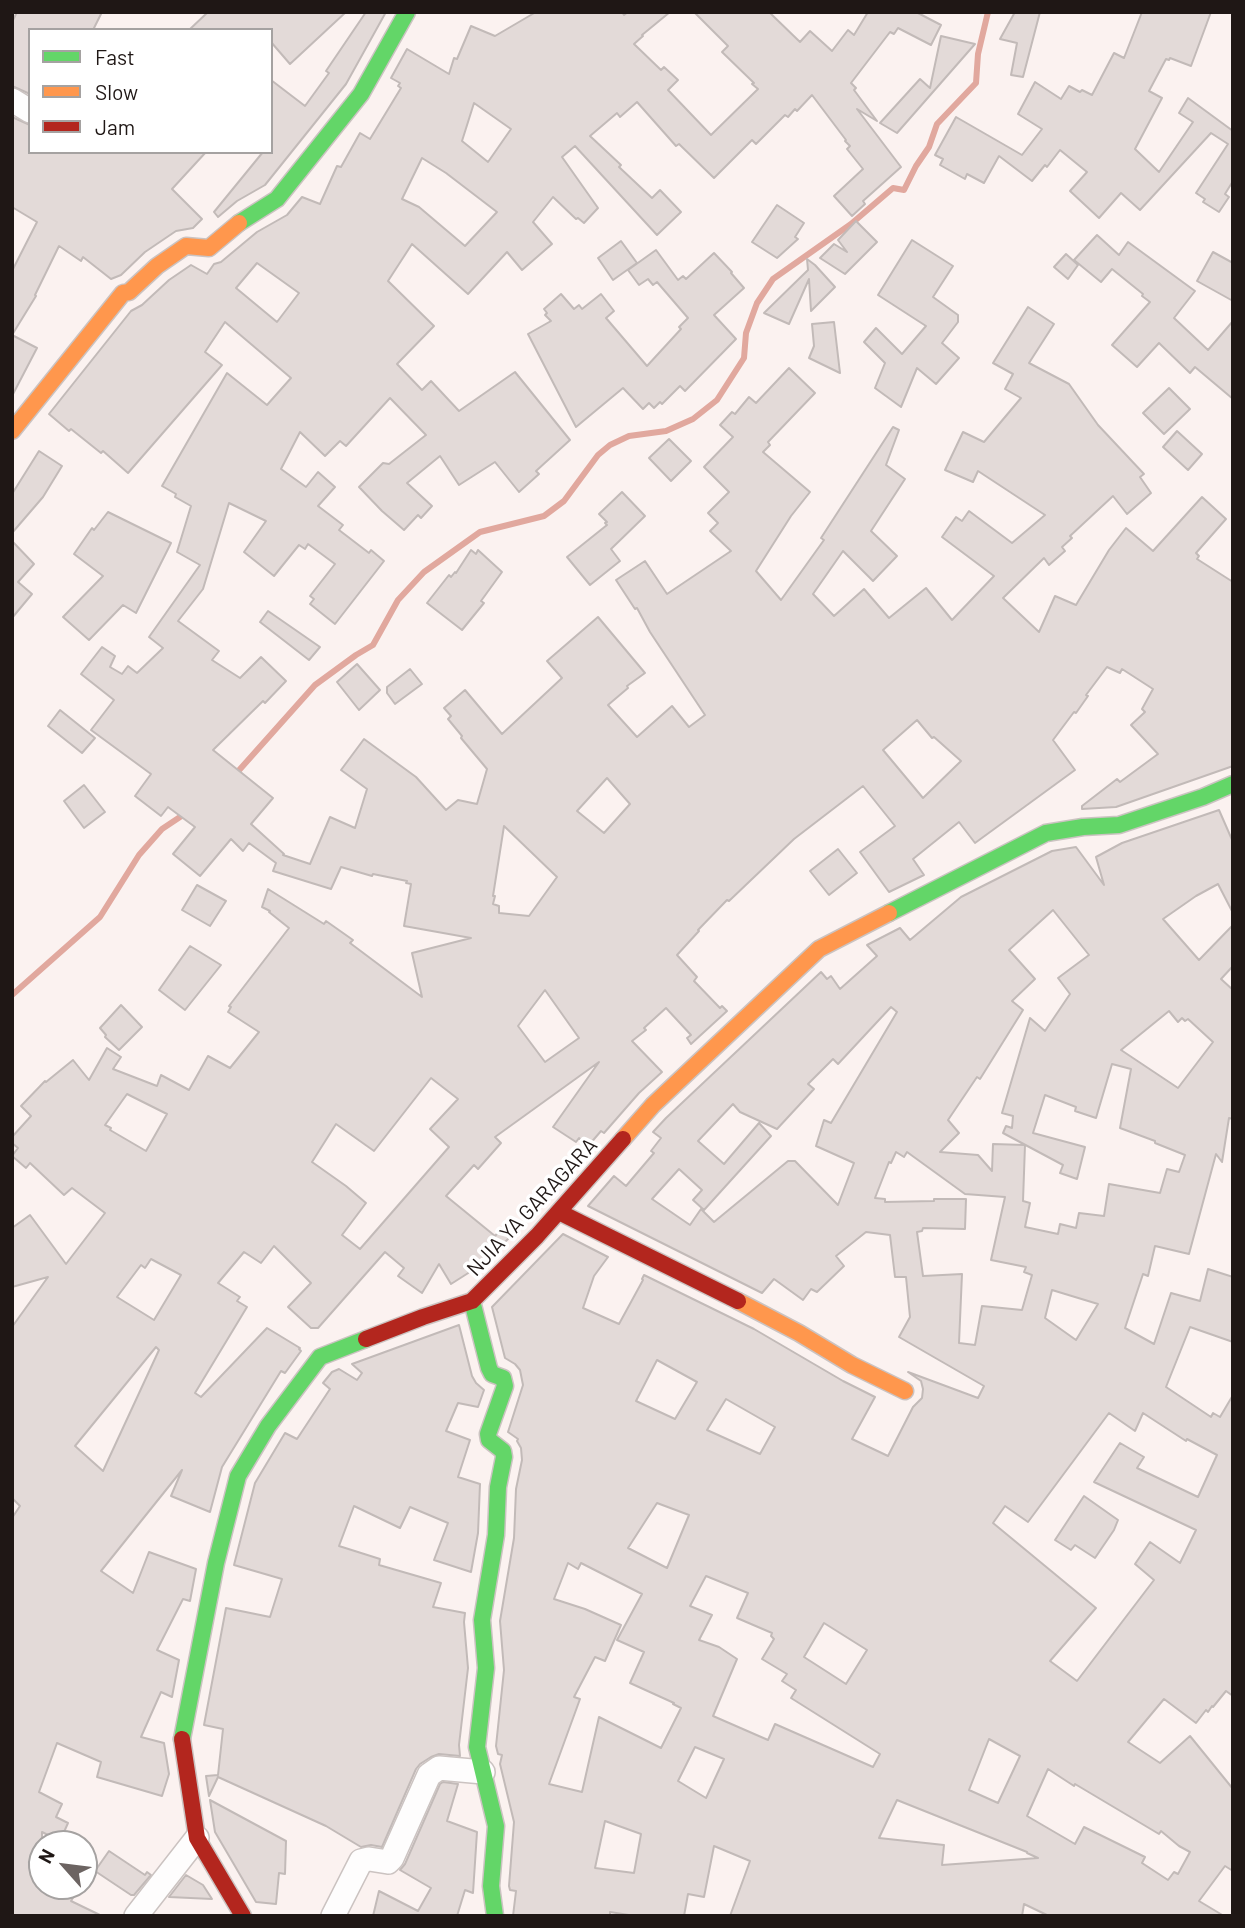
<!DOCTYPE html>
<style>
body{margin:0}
#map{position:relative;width:1245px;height:1928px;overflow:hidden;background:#fbf2f0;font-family:Barlow,sans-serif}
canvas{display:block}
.frame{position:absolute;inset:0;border:14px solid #1f1715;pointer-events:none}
.legend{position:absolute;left:28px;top:28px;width:245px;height:126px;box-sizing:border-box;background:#fff;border:2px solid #a5a2a1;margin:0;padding:9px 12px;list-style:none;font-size:21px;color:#1f1715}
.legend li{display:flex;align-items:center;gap:14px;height:35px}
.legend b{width:35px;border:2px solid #a5a2a1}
.north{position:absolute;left:28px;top:1830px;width:70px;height:70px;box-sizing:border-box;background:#fff;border:2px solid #a5a2a1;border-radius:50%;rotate:298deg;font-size:19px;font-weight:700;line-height:28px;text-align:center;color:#1f1715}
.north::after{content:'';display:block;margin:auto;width:24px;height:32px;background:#6c6462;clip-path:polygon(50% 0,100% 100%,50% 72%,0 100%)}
</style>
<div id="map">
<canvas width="1245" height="1928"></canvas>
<div class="frame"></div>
<ul class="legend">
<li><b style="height:9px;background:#63d668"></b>Fast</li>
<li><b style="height:9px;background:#ff974d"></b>Slow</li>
<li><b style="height:9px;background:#b3261e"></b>Jam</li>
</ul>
<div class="north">N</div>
</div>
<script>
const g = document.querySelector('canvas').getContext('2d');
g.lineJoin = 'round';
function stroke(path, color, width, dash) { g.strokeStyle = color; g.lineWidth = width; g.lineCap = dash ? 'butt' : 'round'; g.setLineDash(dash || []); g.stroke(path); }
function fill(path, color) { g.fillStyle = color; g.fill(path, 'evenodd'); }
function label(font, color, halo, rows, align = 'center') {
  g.font = font + ' Barlow,sans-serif'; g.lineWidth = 7; g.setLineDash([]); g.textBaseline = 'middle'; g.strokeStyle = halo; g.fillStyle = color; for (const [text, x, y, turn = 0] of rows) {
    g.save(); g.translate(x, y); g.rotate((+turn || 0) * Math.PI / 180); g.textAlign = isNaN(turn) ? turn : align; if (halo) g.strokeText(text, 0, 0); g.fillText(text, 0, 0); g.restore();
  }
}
const stream = new Path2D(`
 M233,777L315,685L356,655L373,645L398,600L424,572L480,532L544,516L564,501L598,455L610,445L629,436L666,431L693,419L717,400L744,358L746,333L757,303L773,279L851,224L893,188L904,190L916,166L929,147L937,124L976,83L978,54L988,12
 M12,995L100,917L139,855L162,829L186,813`);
const building = new Path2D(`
 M17,12H102L93,30H30V94L12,86V22Z
 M208,12H346L290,64L271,42V30H189Z
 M366,12H386L346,84L265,185L237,201L218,217L214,212L263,152H271V80L305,106L329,73L326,71Z
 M536,12H622L624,15L628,12H670L642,35L643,36L634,44L661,70L664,67L678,80L668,90L711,135L758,89L752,84L754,83L722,52L728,46L694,12H769L800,42L810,31L832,51L848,30L854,35L868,12H916L941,25L931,45L898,28L894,34L890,32L851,83L856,88L854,90L877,121L857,109L901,167L863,201L865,204L852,216L834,196L863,169L847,149L850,146L845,141L846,140L812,95L797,111L795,109L788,117L785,115L756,144L752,140L714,178L679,144L676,146L637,102L620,117L617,113L590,136L621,165L619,167L652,198L660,190L681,212L657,235L575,146L562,157L598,208L584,223L578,218L576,219L553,197L533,222L552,244L522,270L507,252L468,294L412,244L388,281L434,326L397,364L422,390L431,381L459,411L515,372L570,440L536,471L539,474L519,492L495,462L459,485L440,456L407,483L432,506L421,518L418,515L404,530L382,511L359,487L383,463L389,464L426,435L390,398L346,446L340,441L325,456L300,432L281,469L306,487L318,472L335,487L318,506L343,525L339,530L369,553L371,550L384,561L335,624L310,604L314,599L310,596L335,564L308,544L305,549L299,545L274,576L244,552L266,521L229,503L203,589L178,621L219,651L212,660L240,678L261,657L286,681L265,703L263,701L213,750L273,798L251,824L284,854L283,855L310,864L330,817L355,828L367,789L341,770L364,739L416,777L446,810L458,800L477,804L487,769L461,738L462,736L448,719L451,716L444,708L465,690L502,734L562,678L547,661L598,617L645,673L627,686L628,688L608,705L637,737L672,706L689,727L705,715L650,632L637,608L635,609L616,580L645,561L667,594L731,551L710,531L718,523L708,513L729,492L704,467L733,437L720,425L732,412L735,414L749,397L756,403L789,368L815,393L768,442L770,445L763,452L810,492L791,516L756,571L781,600L824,540L821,538L893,427L899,430L886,465L905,479L871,531L897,556L873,581L843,551L813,594L834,616L864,589L889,618L926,588L952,620L994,576L942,537L956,517L962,521L969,511L1012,543L1045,515L978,471L973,482L945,470L963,432L984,442L1021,398L1005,389L1013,374L993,363L1028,307L1054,324L1029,363L1069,384L1098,425L1144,474L1140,477L1151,493L1127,514L1113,496L1070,536L1072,538L1062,547L1065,551L1049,565L1044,558L1003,598L1039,632L1055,596L1076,605L1109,550L1126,528L1153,551L1202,497L1226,519L1196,553L1199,556L1197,559L1233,582V766L1116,807L1082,809V806L1117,779L1120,782L1158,754L1131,725L1145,712L1142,709L1153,689L1122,669L1120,673L1107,667L1086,695L1088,696L1076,713L1074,712L1053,740L1075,770L975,843L959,822L913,859L924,875L889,892L860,852L895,826L863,786L794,839L729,901L727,900L698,930L699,931L677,955L697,977L694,981L720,1008L722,1006L727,1011L691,1044L687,1038L691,1035L666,1008L644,1028L646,1030L632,1041L662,1072L639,1093L604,1133L601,1131L589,1145L579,1138L576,1142L553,1127L599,1062L495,1137L501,1143L478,1169L474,1165L446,1196L495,1236L503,1227L514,1233L484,1263L451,1284L439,1264L422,1293L398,1276L404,1268L385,1252L318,1328H311L288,1307L311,1283L274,1246L261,1263L244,1252L218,1283L240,1297L237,1301L247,1307L195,1393L201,1397L267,1328L300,1348L299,1349L301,1351L285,1373L281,1371L222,1467L210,1512L171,1496L182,1470L101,1571L133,1593L149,1552L196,1569L190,1601L183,1599L157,1650L179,1660L172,1697L161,1692L141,1737L164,1743L169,1774L162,1796L97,1777L101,1762L57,1743L39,1792L62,1804L56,1817L68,1823L60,1841L42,1832V1886H80L71,1901L102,1916H12V1518L20,1506L12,1498V1327L48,1277L12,1287V1228L30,1215L66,1264L105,1213L72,1188L64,1195L30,1163L26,1168L12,1156L18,1148L12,1143V1137L31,1116L21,1106L45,1081L46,1082L73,1060L89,1080L107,1048L121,1057L113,1069L157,1086L161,1075L189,1090L208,1056L230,1068L259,1032L228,1012L231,1007L229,1006L289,928L269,912L270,911L262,907L268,889L324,924L326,921L353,940L350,943L422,997L412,953L471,938L404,926L411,884L406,883L407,881L373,874L372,876L341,867L331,889L273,871L276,863L249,843L243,851L231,839L200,876L173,854L195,827L168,807L161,816L135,796L151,774L91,730L114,700L81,674L102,647L115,656L110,667L122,674L128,666L137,673L163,648L149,637L200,565L177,552L191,506L175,497L176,494L162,486L227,373L267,405L291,378L225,322L205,352L222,365L128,473L103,451L101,453L71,429L69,431L49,414L131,311L142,305L169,280L191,265L207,274L214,264L221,262L257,232L287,215L302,197L320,204L337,166L341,167L360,133L370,139L401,88L398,86L400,83L391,78L407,49L449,74L454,58L457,59L471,26L495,36ZM474,103L511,129L488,162L462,141ZM422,158L446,173L497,212L465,246L419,207L402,199ZM257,263L299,293L277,322L236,288ZM917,720L932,738L934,737L961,761L923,798L883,750ZM607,778L630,804L604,833L577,811ZM504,826L557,877L529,916L499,913V906L493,904L495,896H493ZM545,990L579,1038L545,1062L518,1026ZM431,1078L458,1099L430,1129L449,1147L360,1249L342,1235L366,1203L346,1186L312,1162L336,1124L374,1151ZM127,1094L167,1114L146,1151L110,1130L111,1128L105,1125ZM151,1259L181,1275L154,1320L117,1297L141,1265L145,1268ZM156,1347L159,1350L103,1471L75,1446Z
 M1015,12H1040L1023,77L1011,75L1017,43L1000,39Z
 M1142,12H1211L1191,66L1170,58L1169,60L1166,59L1149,91L1162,98L1135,149L1159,172L1193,122L1179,113L1188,98L1233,131V181L1225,194L1229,197L1219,212L1203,202L1205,199L1196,193L1228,144L1211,133L1140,210L1121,193L1099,218L1070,191L1087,172L1060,150L1047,167L1045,165L1032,181L999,156L984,183L967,174L965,179L940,165L943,159L935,155L956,117L1022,155L1042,129L1018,114L1035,82L1061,99L1069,86L1080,92L1082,90L1092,95L1114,53L1124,58Z
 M941,36L975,44L897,133L880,123L920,79L930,88Z
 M12,117L30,125V152H206L172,189L202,219L193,228L176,231L145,252L121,275L111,279L83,257L81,261L59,246L35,295L36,296L12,335V271L37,222L12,207Z
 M777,205L804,223L795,237L798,239L777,258L752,242Z
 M856,221L877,242L845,274L820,258L834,244L847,252L838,240Z
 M1097,235L1119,255L1128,242L1195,291L1174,318L1208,350L1233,321V399L1195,367L1190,373L1159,343L1137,367L1112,345L1150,302L1142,296L1143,294L1112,269L1101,282L1074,260Z
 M912,240L953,266L933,297L958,315V322L942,343L959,358L936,384L917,368L901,407L875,388L885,363L864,342L876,328L902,354L926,326L878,295Z
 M621,241L637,263L613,280L598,258Z
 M656,250L678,280L683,276L686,279L714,253L732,272L731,273L744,288L714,315L736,339L685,391L680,386L662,404L660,402L654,408L649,403L643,409L623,388L576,427L528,334L551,321L545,315L547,313L544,309L561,294L574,309L579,305L582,309L601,294L614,311L606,318L647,366L681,329L679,327L688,318L657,282L653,285L648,279L639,285L628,270Z
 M1213,252L1233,263V301L1197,281Z
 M1066,254L1078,265L1068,279L1054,267Z
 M807,259L815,265L835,287L811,311L809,279L789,324L764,313L808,270Z
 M834,322L840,373L809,358L814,346L812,324Z
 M12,335L37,348L12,396Z
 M1169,388L1190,409L1164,434L1143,413Z
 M1177,431L1202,454L1188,470L1163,447Z
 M669,439L691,461L671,481L649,458Z
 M39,451L62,466L43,497L12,533V494Z
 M622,492L645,516L611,549L620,561L590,585L567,557L607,525L605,523L607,522L599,514Z
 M108,512L171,543L136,613L123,605L89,640L63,617L103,576L74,554L92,528L94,530Z
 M12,541L34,564L18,582L32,594L12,618Z
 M471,550L476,554L478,550L502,572L481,601L484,603L462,630L427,603L449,575L451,577L455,572L456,573Z
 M268,611L320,647L309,660L260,622Z
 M357,664L380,690L359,710L337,682Z
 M410,669L422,684L395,704L387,693V687Z
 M60,710L95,738L82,753L48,726Z
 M84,785L105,812L84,828L64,801Z
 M1219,810L1233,842V913L1218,884L1196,896L1163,919L1199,960L1233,925V966L1221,979L1233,990V1119L1229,1118L1222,1162L1216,1154L1189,1254L1155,1246L1148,1276L1143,1274L1125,1328L1154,1344L1171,1293L1200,1301L1208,1269L1233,1277V1342L1190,1327L1166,1387L1211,1417L1213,1413L1220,1417L1233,1395V1696L1226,1691L1213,1707L1212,1706L1208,1712L1206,1710L1196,1723L1164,1699L1128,1742L1160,1763L1190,1736L1233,1789V1871L1225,1866L1199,1901L1224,1916H1049L1024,1904L1022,1916H730L750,1861L714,1846L704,1897L688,1894L684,1916H635L610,1912V1916H513L516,1891L510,1890L509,1886L514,1822L500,1764L502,1755L498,1754L496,1746L504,1670L500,1621L514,1538L516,1489L522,1460L521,1448L517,1441L518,1439L508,1432L523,1385L520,1370L515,1364L505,1358L492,1307L563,1234L608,1257L594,1276L583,1308L619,1324L643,1280L642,1279L644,1275L754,1329L843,1381L875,1397L852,1439L888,1456L913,1407L922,1398L923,1389L921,1381L908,1372L978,1398L984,1386L899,1337L910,1317L906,1277H895L890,1235L866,1232L836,1256L844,1266L817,1292L811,1289L803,1300L774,1279L762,1293L588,1206L614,1176L626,1186L654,1153L651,1151L661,1138L653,1132L666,1118L821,972L827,979L831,976L840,989L877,956L867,945L900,928L910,940L961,897L1052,851L1076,847L1104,885L1096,857L1122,843ZM1053,910L1089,955L1058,978L1070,994L1045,1031L1030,1018L1002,1113L1013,1116L1012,1128L1006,1126L1003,1133L1063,1165L1060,1173L1077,1179L1085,1147L1033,1133L1045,1095L1076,1107L1075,1111L1096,1118L1112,1064L1131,1069L1120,1128L1155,1141V1143L1185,1155L1179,1172L1167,1169L1160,1193L1109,1184L1104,1216L1079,1213L1076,1228L1060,1224L1058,1234L1025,1227L1030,1203L1023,1201L1025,1145L993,1144L992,1171L978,1155L940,1152L959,1133L948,1120L977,1077L980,1079L1023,1010L1012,1001L1035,979L1009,950ZM891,1007L897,1012L831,1123L824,1120L816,1146L854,1163L838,1205L795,1161H788L714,1222L701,1209L690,1225L652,1199L679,1169L702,1190L693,1200L704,1210L771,1136L759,1123L724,1164L698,1141L733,1104L740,1112L777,1129L814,1089L808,1084L833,1059L838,1064ZM1169,1011L1178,1022L1182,1018L1185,1021L1188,1019L1213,1042L1178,1088L1121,1050ZM896,1152L904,1157L907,1152L965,1194L1005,1197L991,1260L1026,1267L1024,1272L1032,1275L1022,1310L982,1306L975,1345L959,1343L962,1274L923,1276L917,1232L922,1231L923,1228L965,1229L966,1199H934V1201L885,1202V1199L875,1198L889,1162L891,1163ZM1052,1290L1098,1304L1076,1340L1045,1318ZM657,1360L697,1382L675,1419L636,1401ZM726,1399L775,1427L760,1454L707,1430ZM1109,1413L1135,1431L1143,1413L1186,1441L1187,1439L1217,1455L1198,1497L1137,1468L1144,1457L1120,1443L1094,1482L1196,1530L1180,1563L1150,1542L1135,1564L1154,1580L1077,1681L1050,1661L1096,1608L993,1523L1005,1506L1028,1522ZM657,1503L689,1515L667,1568L628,1548ZM568,1563L578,1569L581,1563L642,1594L617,1640L644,1652L630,1683L674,1703L673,1704L681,1708L661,1748L599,1717L582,1792L549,1784L580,1699L574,1697L595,1657L605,1661L621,1625L585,1609L554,1599ZM706,1576L748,1593L737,1618L772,1633L771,1636L774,1639L762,1659L787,1674L782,1681L796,1690L791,1698L880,1754L873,1767L775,1724L768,1740L713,1716L737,1659L719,1647L699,1640L712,1615L690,1606ZM824,1623L867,1650L846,1684L804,1657ZM989,1739L1020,1756L998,1803L969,1790ZM695,1747L724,1759L706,1798L678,1781ZM1048,1769L1074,1786L1075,1784L1159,1834L1161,1831L1179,1846L1190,1852L1178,1874L1174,1872L1168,1880L1142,1863L1145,1857L1084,1827L1075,1844L1027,1816ZM897,1800L1027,1852V1853L1038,1858L942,1865L944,1845L879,1838ZM605,1821L641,1834L634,1873L595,1868Z
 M838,849L857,873L829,895L810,871Z
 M197,885L226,901L210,926L182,910Z
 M190,946L221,965L185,1010L159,990Z
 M121,1005L142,1027L119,1050L105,1037L106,1035L100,1028Z
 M459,1325L472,1376L476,1383L484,1390L478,1407L458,1403L446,1431L470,1440L458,1477L480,1484L478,1533L471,1572L434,1560L448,1523L410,1507L400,1528L354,1506L339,1546L380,1559L379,1565L441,1583L433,1607L465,1613L464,1622L468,1668L459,1745L460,1756L439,1754L431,1757L420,1764L416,1769L382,1847L371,1845L361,1847L326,1826L218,1777L209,1796L206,1776L218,1775L223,1729L204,1725L226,1608L270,1617L282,1579L234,1565L255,1483L285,1433L297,1439L330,1389L323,1383L332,1372L339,1369L357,1380L362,1373L352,1364Z
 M1084,1496L1118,1520L1114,1530L1095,1558L1075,1545L1071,1550L1055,1540Z
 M443,1782L458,1784L447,1821L477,1832L473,1893L465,1890L457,1916H373L379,1891L418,1911L431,1888L400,1870L405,1864L440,1784Z
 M210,1800L286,1841L285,1874L279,1873L276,1904L256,1902L215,1832Z
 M109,1851L145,1875L147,1872L151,1875L134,1895H131L95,1871Z
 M186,1875L203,1885L212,1899L169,1897Z`);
const street = new Path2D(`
 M12,100L30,111
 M136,1916L197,1838
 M333,1916L361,1861L369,1859L388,1862L392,1858L429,1775L439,1768L483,1772`);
const fast = new Path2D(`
 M239,223L277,199L361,94L407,12
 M889,913L1046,833L1083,827L1119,825L1203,797L1233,784
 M472,1301L489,1368L492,1374L503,1378L505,1386L488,1434L489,1440L503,1451L504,1457L498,1487L496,1535L482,1620L486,1668L477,1747L496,1826L491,1886L495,1916
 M182,1739L216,1563L238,1476L268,1426L320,1357L366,1339`);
const slow = new Path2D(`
 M12,431L123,293L129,292L157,266L186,246L209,248L239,223
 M623,1139L653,1105L819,949L889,913
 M738,1301L799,1333L852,1365L905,1391`);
const jam = new Path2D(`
 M559,1212L738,1301
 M366,1339L423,1317L472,1301L537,1236L623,1139
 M182,1739L197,1838L243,1916`);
const streetNames = [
 ["NJIA YA GARAGARA",532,1207,-47]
];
stroke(stream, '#e1a89e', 6);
fill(building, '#e3dad8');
stroke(building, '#c2bab8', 2);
stroke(street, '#cbc3c1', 26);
stroke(fast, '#cbc3c1', 19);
stroke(slow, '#cbc3c1', 19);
stroke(jam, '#cbc3c1', 19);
stroke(street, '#fefdfd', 23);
stroke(fast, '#63d668', 16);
stroke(slow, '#ff974d', 16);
stroke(jam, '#b3261e', 16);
label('21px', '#1f1715', '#fff', streetNames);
</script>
